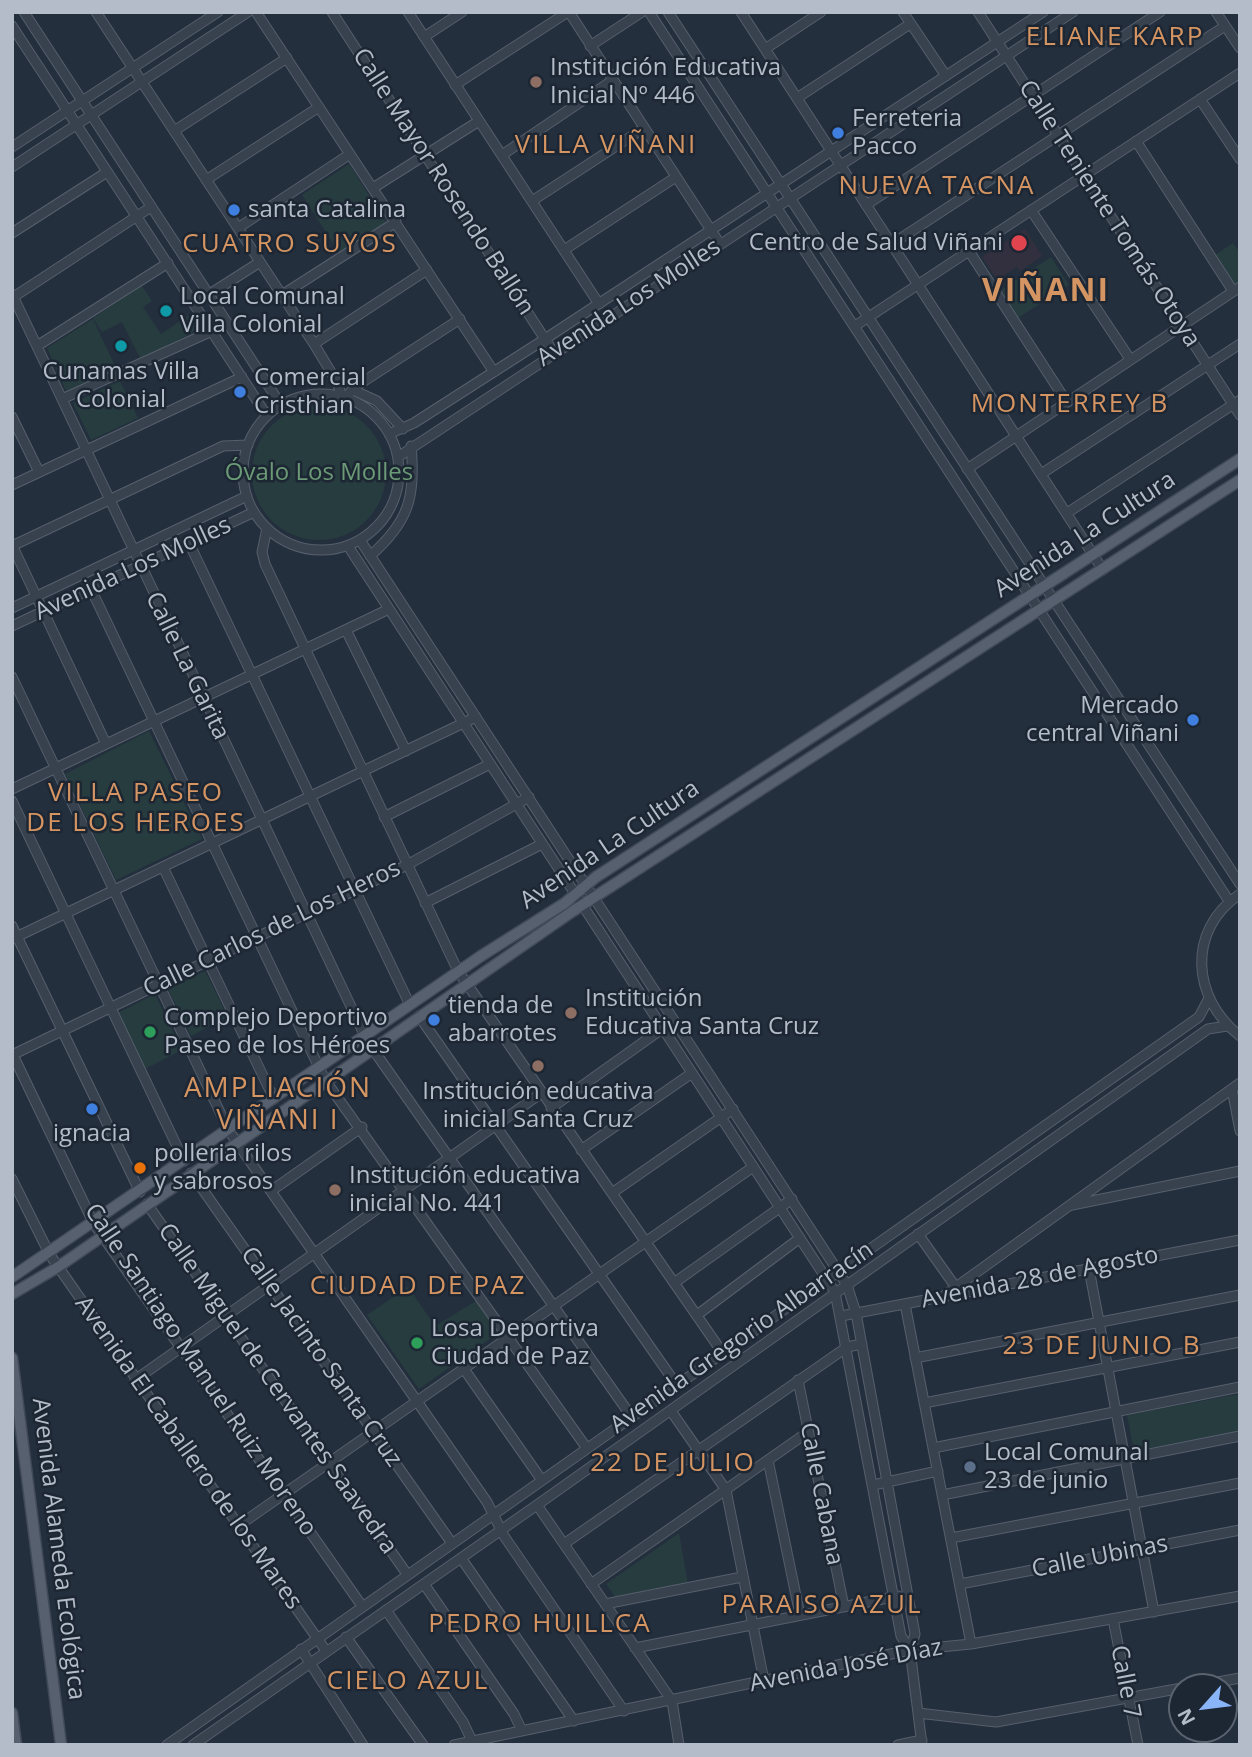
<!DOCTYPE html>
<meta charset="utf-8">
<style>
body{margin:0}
#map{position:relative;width:1252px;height:1757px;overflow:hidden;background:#242f3e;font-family:"Open Sans",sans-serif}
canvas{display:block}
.frame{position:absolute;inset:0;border:14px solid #b4bcc9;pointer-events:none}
.north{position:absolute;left:1168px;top:1673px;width:70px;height:70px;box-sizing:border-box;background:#1d2633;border:2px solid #59626f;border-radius:50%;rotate:242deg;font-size:19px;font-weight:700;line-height:28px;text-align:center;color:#b4bcc9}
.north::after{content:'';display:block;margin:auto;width:24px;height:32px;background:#8ab4f8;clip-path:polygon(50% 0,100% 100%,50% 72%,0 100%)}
</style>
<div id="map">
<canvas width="1252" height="1757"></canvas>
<div class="frame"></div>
<div class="north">N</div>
</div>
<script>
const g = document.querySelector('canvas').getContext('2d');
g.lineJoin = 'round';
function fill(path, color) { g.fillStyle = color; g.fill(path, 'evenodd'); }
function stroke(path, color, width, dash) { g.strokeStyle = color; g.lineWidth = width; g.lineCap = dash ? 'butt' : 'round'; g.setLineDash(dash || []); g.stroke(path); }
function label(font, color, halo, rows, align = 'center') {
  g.font = font + ' "Open Sans",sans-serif'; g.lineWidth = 5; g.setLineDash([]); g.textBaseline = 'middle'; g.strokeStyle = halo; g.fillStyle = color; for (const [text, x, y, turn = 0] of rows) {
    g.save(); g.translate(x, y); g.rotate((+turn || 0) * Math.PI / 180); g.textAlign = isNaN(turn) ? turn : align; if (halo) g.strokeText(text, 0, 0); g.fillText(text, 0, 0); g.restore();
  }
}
const medical = new Path2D(`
 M1025,229L1042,256L1020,271L1017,267L997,280L982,257Z`);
const green = new Path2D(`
 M349,164L386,222L339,253L302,195Z
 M1233,243L1240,253V281L1234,284L1215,255Z
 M1051,257L1069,285L1018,318L1001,290Z
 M142,286L152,301L143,307L161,334L189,315L199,329L141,360L122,322L102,332L93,318Z
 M93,319L117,370L67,393L47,348Z
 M120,381L138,418L91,440L73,403Z
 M252 473a67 67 0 1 1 134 0a67 67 0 1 1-134 0Z
 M149,731L202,839L116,880L65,774Z
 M205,971L228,1017L191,1036L168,989Z
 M155,994L182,1050L145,1069L118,1013Z
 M408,1287L435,1326L476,1301L498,1333L419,1389L367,1315Z
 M1239,1394L1240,1431L1134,1451L1127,1415Z
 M679,1533L688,1584L616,1598L606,1584Z`);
const minor = new Path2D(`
 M24,12L281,405
 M96,12L314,344L337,382L342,397
 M256,12L494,372
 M332,12L554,353
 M408,12L599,304
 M569,12L720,244
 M649,12L1229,901
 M668,12L1240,884
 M741,12L1103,570
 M903,12L946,76
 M978,12L1240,415
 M1216,12L1240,48
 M12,26L267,416
 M424,37L462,12
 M590,46L642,12
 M765,49L821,12
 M455,85L568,12
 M797,98L910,24
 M1200,99L1240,159
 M174,131L287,58
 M1136,141L1233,291
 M12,147L218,12
 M502,155L613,80
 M12,167L248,12
 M206,180L319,107
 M373,188L479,121
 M532,201L644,128
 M866,205L1160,12
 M1031,210L1130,359
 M238,228L350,154
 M12,233L107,172
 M892,244L1225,26
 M564,250L676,177
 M969,251L1066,401
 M12,294L365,1036
 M282,295L396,222
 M12,298L151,207
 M194,304L260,262
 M855,326L1240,73
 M314,344L427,270
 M37,346L168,263
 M353,390L377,401L403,429
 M243 472a78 78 0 1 1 156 0a78 78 0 1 1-156 0Z
 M345,398L355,387L460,319
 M62,399L212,331
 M12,417L39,472
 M389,434L414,423L545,339L1043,12
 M398,457L1073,12
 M967,469L1240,287
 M1041,474L1240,344
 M12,485L242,377
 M1067,513L1240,400
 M267,528L262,552L265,564L458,971L722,1352
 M360,540L847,1285L856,1313L915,1634L910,1650
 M189,543L410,1005
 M12,545L106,744
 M12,546L223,446L248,445
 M348,546L835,1292L901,1636L910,1650L922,1745
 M370,556C409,522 416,496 411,446
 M91,589L325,1080L586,1447
 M12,608L247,496
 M12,626L254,512
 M346,630L406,751
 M12,677L229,1131L487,1502L504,1536L624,1711
 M12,789L389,609
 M12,801L184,1161
 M384,817L490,764
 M163,867L274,1099
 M1240,894C1186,930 1192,999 1240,1036
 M425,903L542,844
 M12,926L140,1192
 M12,939L476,717
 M419,1016L676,1384
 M372,1048L631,1416
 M12,1053L94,1224L362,1606
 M12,1055L407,865L529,797
 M1232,1089L1240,1131
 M551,1108L666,1026
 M581,1150L692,1073
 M191,1173L451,1542
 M12,1179L50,1255L326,1651
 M271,1191L362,1127
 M612,1193L733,1109
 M147,1204L407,1574
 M1072,1205L1240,1171
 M918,1234L955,1286
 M1089,1269L1154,1612
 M674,1283L792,1199
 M945,1295L1240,1083
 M905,1304L971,1644
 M697,1315L800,1238
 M841,1316L1240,1240
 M915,1358L1240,1295
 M464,1369L541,1479
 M135,1380L540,1094
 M798,1380L844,1607
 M924,1403L1240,1342
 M671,1411L726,1490L764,1681
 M933,1448L1240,1387
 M768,1460L800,1615
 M873,1485L938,1471
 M942,1495L1240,1436
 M537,1505L672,1701L679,1745
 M238,1526L753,1167
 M951,1538L1240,1483
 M564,1544L847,1347L862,1344
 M461,1558L574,1721
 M424,1584L514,1714L522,1731
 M591,1584L808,1432
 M960,1584L1240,1530
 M605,1604L742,1577
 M386,1610L463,1722L472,1741
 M1113,1619L1138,1745
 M346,1637L423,1745
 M635,1648L898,1596
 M301,1649L363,1745
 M1190,1687L1240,1678
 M918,1713L996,1722L1182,1688
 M167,1745L1199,1017L1208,1000
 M193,1745L537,1505L1208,1029L1227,1026
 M454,1745L910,1650L971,1644L1240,1596
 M898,1745L922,1740`);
const major = new Path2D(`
 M12,1277L481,956L565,903L596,877L1240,459
 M12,1294L58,1267L573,911L1240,480
 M12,1358L61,1745
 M12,1713L16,1745`);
const markers = [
 [536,82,7,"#8d6e63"],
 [838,133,7,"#3f7fe0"],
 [234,210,7,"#3f7fe0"],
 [1019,243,9,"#e0444e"],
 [166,311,7,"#0f9aa8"],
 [121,346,7,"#0f9aa8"],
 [240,392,7,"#3f7fe0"],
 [1193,720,7,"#3f7fe0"],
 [571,1013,7,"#8d6e63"],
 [434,1020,7,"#3f7fe0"],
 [150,1032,7,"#2e9e5b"],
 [538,1066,7,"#8d6e63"],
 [92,1109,7,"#3f7fe0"],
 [140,1168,7,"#e8710a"],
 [335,1190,7,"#8d6e63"],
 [417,1343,7,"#2e9e5b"],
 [970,1467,7,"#5c6f8a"]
];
const poiNames = [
 ["Institución Educativa",550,68],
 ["Inicial Nº 446",550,96],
 ["Ferreteria",852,119],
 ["Pacco",852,147],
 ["santa Catalina",248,210],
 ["Centro de Salud Viñani",1003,243,"right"],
 ["Local Comunal",180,297],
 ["Villa Colonial",180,325],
 ["Cunamas Villa",121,372,"center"],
 ["Colonial",121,400,"center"],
 ["Comercial",254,378],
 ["Cristhian",254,406],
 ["Mercado",1179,706,"right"],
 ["central Viñani",1179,734,"right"],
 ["Institución",585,999],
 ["Educativa Santa Cruz",585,1027],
 ["tienda de",448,1006],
 ["abarrotes",448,1034],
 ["Complejo Deportivo",164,1018],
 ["Paseo de los Héroes",164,1046],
 ["Institución educativa",538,1092,"center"],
 ["inicial Santa Cruz",538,1120,"center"],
 ["ignacia",92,1134,"center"],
 ["polleria rilos",154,1154],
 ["y sabrosos",154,1182],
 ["Institución educativa",349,1176],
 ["inicial No. 441",349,1204],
 ["Losa Deportiva",431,1329],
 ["Ciudad de Paz",431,1357],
 ["Local Comunal",984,1453],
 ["23 de junio",984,1481]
];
const streetNames = [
 ["Calle Mayor Rosendo Ballón",443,182,57],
 ["Calle Teniente Tomás Otoya",1109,214,57],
 ["Avenida Los Molles",629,303,-33],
 ["Avenida La Cultura",1085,535,-33],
 ["Avenida Los Molles",133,569,-25],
 ["Calle La Garita",187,666,64],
 ["Avenida La Cultura",610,845,-34],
 ["Calle Carlos de Los Heros",272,929,-26],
 ["Avenida 28 de Agosto",1040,1278,-11],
 ["Avenida Gregorio Albarracín",742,1338,-35],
 ["Calle Jacinto Santa Cruz",321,1357,55],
 ["Calle Santiago Manuel Ruiz Moreno",200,1370,56],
 ["Calle Miguel de Cervantes Saavedra",277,1389,55],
 ["Avenida El Caballero de los Mares",188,1453,55],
 ["Calle Cabana",821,1494,79],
 ["Avenida Alameda Ecológica",58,1549,83],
 ["Calle Ubinas",1100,1557,-11],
 ["Avenida José Díaz",846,1666,-11],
 ["Calle 7",1125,1682,79]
];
const parkNames = [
 ["Óvalo Los Molles",319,473]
];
const neighbourhoodNames = [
 ["ELIANE KARP",1115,38],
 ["VILLA VIÑANI",606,146],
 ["NUEVA TACNA",937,187],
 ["CUATRO SUYOS",290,245],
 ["MONTERREY B",1070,405],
 ["VILLA PASEO",136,794],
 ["DE LOS HEROES",136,824],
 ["CIUDAD DE PAZ",418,1287],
 ["23 DE JUNIO B",1102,1347],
 ["22 DE JULIO",673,1464],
 ["PARAISO AZUL",822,1606],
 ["PEDRO HUILLCA",540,1625],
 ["CIELO AZUL",408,1682]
];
const quarterNames = [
 ["AMPLIACIÓN",278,1089],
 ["VIÑANI I",278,1121]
];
const districtNames = [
 ["VIÑANI",1046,292]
];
fill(medical, '#32303f');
fill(green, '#263c3f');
stroke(minor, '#565f6c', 11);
stroke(major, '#414a57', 13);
stroke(minor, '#38414e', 9);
stroke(major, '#56606e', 10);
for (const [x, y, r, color] of markers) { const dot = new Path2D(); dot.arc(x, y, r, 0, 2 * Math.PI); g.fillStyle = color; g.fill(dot); stroke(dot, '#1d2633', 2.5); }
label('24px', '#b4bcc9', '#1d2633', poiNames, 'left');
label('24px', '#b4bcc9', '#1d2633', streetNames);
label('24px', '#6b9a76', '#1d2633', parkNames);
g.letterSpacing = '2px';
label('26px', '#d59563', '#1d2633', neighbourhoodNames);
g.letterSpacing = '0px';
g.letterSpacing = '2px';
label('28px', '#d59563', '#1d2633', quarterNames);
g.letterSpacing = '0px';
g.letterSpacing = '2px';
label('bold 32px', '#d59563', '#1d2633', districtNames);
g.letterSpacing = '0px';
</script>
